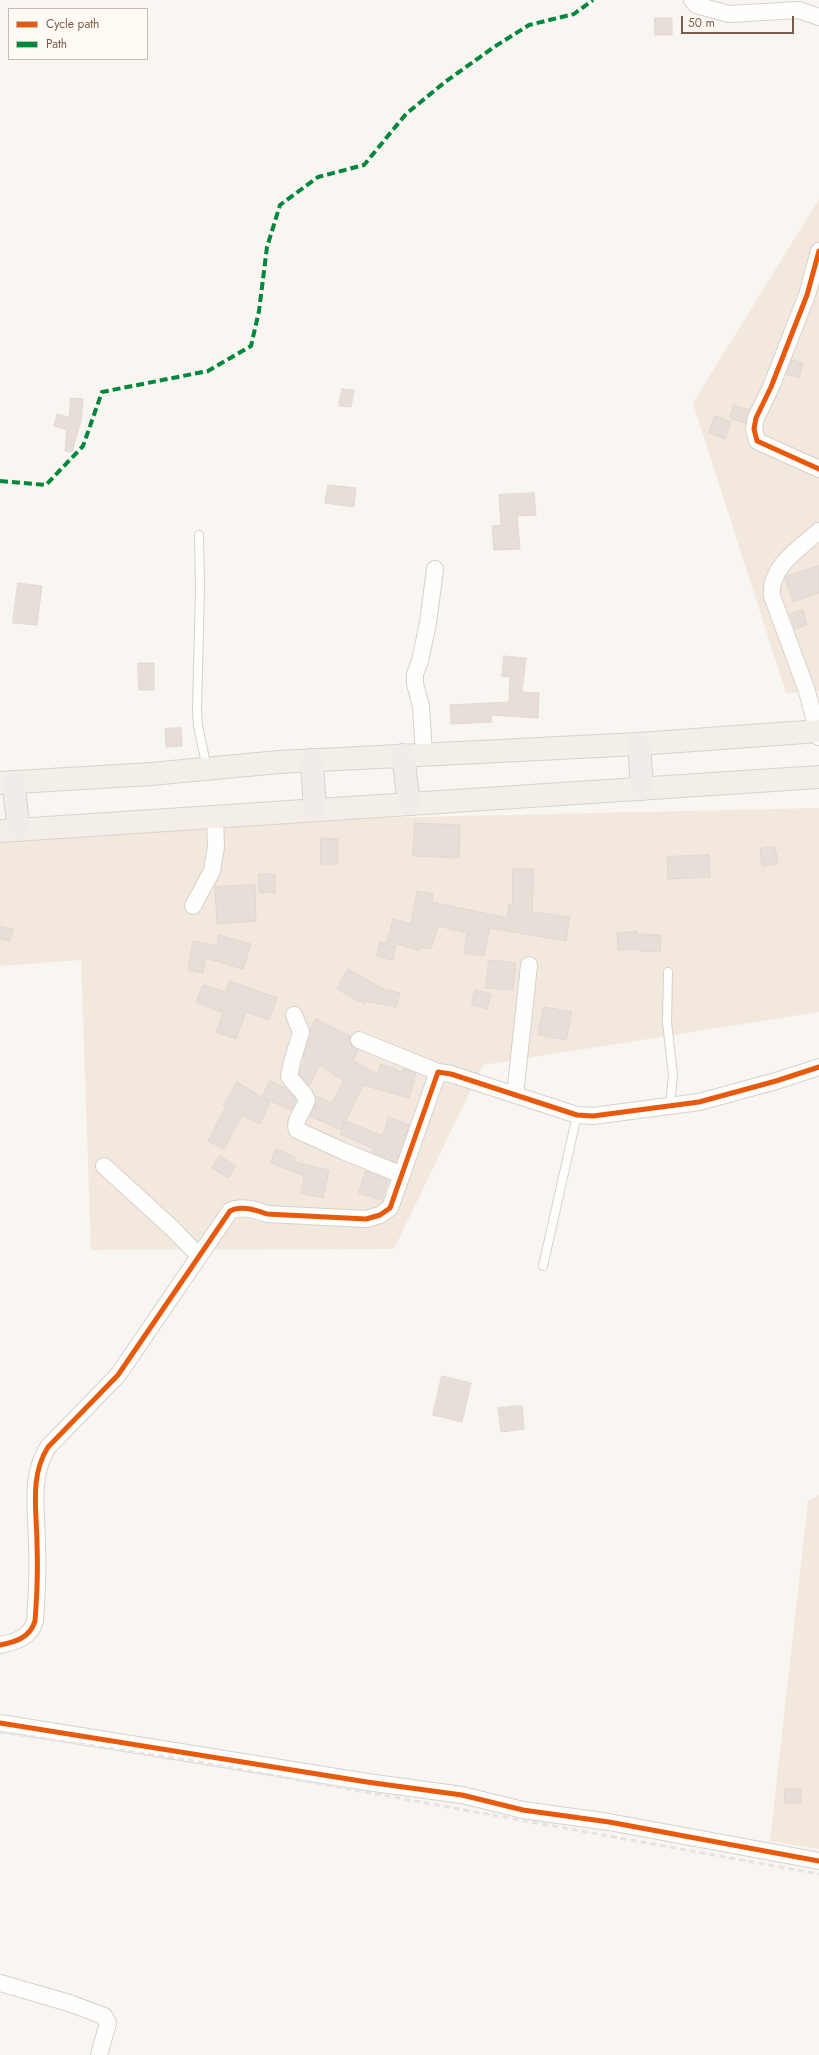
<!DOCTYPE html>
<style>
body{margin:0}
#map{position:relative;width:819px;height:2055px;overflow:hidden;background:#f9f5f0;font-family:Jost,sans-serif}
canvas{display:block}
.legend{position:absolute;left:8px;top:8px;width:140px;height:52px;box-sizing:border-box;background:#fffaf3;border:1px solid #cabbb1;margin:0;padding:5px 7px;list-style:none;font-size:12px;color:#7a5c4d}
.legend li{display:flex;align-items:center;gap:8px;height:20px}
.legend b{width:20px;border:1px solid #cabbb1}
.scale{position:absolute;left:681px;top:16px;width:113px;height:18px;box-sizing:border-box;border:2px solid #7a5c4d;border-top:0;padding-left:5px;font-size:12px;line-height:14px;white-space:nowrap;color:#7a5c4d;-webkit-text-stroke:3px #fffaf3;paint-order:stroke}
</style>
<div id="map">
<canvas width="819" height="2055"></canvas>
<ul class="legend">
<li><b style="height:5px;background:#e8590c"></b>Cycle path</li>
<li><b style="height:5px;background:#00873e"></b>Path</li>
</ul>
<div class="scale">50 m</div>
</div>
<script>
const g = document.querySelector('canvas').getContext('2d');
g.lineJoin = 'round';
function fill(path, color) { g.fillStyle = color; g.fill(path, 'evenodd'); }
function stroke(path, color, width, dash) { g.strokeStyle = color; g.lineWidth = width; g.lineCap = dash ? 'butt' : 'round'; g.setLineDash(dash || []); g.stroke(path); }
const residential = new Path2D(`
 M819,199V691L786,693L693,403Z
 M819,808V1012L483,1065L394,1249L91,1250L81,960L0,966V842L332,819Z
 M819,1495V1849L770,1841L808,1501Z`);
const building = new Path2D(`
 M655,18H672V35H655Z
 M792,360L803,363L799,378L786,374Z
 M342,389L354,390L351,407L339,406Z
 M71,398L83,399L81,420L72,452L65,451L67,430L54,426L57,414L69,417Z
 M734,405L750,410L745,423L730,418Z
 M715,416L731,422L725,439L709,433Z
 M328,485L356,488L354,507L325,503Z
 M534,493L536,515L517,516L520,549L494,550L492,526L501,525L499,495Z
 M819,566V593L793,602L785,579L786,577Z
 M18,583L42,586L37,625L13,623Z
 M803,610L807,625L795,629L790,614Z
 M504,656L526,658L522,692L539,693L538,718L491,715L492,722L451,724L450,705L509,702L510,677L502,676Z
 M138,663H154V690H139Z
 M181,728L182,746L166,747L165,729Z
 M415,823L460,825L459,858L413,856Z
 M321,838L338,839V864H321Z
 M775,847L778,864L762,866L760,849Z
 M709,855L710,877L668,879L667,857Z
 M513,869H534L532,912L570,917L566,941L490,928L484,956L464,953L467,933L438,926L431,949L420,947L419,950L387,942L393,919L411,924L417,891L433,894L432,902L507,918L509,904L512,905Z
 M259,874H275V893L259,892Z
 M255,885L256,921L217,924L215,887Z
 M0,926L13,929L10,941L0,939Z
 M637,932V934L661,935L660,952L640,951V949L618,950L617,933Z
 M218,935L251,944L243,969L206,958L203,973L188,970L193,941L218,946Z
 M380,942L396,946L393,960L377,956Z
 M489,960L516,963L513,990L486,988Z
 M348,969L385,990L400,993L396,1007L365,1001L364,1004L337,989Z
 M230,981L277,998L269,1020L246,1012L236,1039L216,1032L223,1013L196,1002L203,985L226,992Z
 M475,990L491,994L487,1009L472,1005Z
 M544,1007L572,1012L566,1040L538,1035Z
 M316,1019L350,1036L351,1046L358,1050L353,1061L378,1074L381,1064L402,1072L403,1068L416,1073L409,1098L363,1085L341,1130L310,1116L316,1103V1096L332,1103L343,1081L320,1065L309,1086L299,1074L305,1058L303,1057L310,1030Z
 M270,1081L286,1088L296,1099L291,1110L262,1097Z
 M237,1082L270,1102L260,1124L242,1115L224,1149L208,1141L226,1106L224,1105Z
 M389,1117L409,1125L397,1160L394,1162L372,1153L374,1149L340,1134L346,1121L382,1136Z
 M276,1149L295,1157L294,1162L329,1170L323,1198L301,1193L304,1176L271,1163Z
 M220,1156L236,1166L228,1178L212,1168Z
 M366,1171L388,1180L382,1200L359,1193Z
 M442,1376L471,1383L462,1422L433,1415Z
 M522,1406L524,1429L501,1432L498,1408Z
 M785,1789H801V1803H785Z`);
const service = new Path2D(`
 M199,535L200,587L197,711L198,726L207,768
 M668,972L667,1022L673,1075L670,1106
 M543,1266L577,1115`);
const minor = new Path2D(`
 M692,0L696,5L729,14L799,10L819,17
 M819,251L807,295L771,387L756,418L754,429L757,441L819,469
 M819,531C800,548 769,567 772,596L807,691L819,737
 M424,754L421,706L415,684V674L420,661L428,623L435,569
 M193,906L212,871L216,847L215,817
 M294,1015L301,1032L292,1062L289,1076C294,1085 304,1091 307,1100C305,1109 293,1120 297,1130L343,1151L402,1175
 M359,1040L438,1072
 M515,1095L529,965
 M104,1166L173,1229L199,1256
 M0,1645C15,1642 30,1638 35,1621C37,1596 38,1571 37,1545C37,1512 29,1477 48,1447L118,1375L230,1211C241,1205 256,1210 267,1214L366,1219L380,1215L390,1208L438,1072L451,1074L577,1115L593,1116L699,1102L776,1081L819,1067
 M0,1723L367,1782L462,1795L523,1810L609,1822L819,1861
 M0,1983L69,2003L104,2016L108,2023L99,2055`);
const primary = new Path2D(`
 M0,783L151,774L279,762L639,744L819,731
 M0,831L819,777`);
const trunk = new Path2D(`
 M639,744L642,789
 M403,755L409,804
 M312,760L315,810
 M13,782L19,830`);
const rail = new Path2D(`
 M0,1732L188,1760L819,1874`);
const quiet = new Path2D(`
 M0,481L46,485L83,446L102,392L208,371L251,346L259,311L267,247L280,205L318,177L364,165L406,114L445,82L494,47L529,25L574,14L593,0`);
const cycleway = new Path2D(`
 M819,251L807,295L771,387L756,418L754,429L757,441L819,469
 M0,1645C15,1642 30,1638 35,1621C37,1596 38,1571 37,1545C37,1512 29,1477 48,1447L118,1375L230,1211C241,1205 256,1210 267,1214L366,1219L380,1215L390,1208L438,1072L451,1074L577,1115L593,1116L699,1102L776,1081L819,1067
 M0,1723L367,1782L462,1795L523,1810L609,1822L819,1861`);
fill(residential, '#f2e8de');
fill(building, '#e6ded7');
stroke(building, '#e2d8d2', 1);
stroke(service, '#d7d1cb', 10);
stroke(minor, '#d7d1cb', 18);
stroke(primary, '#dad1cc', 24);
stroke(trunk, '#dad1cc', 24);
stroke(service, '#fefefd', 8);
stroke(minor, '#fefefd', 16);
stroke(primary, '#f3eee8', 22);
stroke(trunk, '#f2ece8', 22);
stroke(rail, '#e6e3e7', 3, [6, 4]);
stroke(quiet, '#00873e', 4, [8, 4]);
stroke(cycleway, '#e8590c', 5);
</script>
